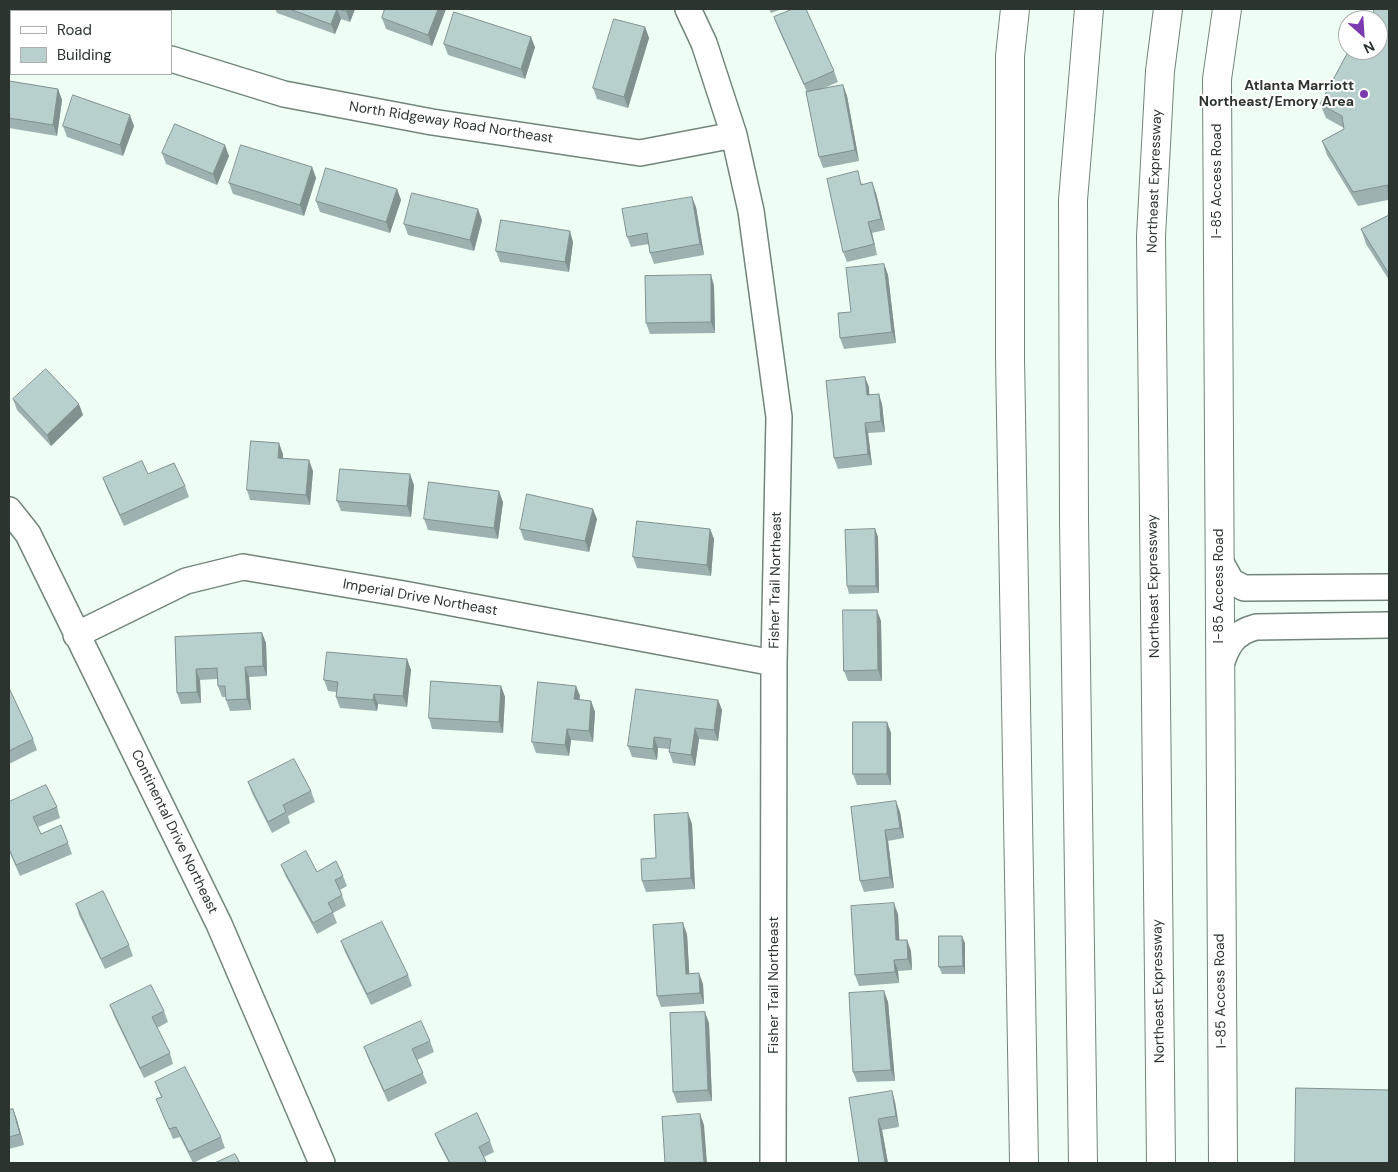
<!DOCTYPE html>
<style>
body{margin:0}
#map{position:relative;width:1398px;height:1172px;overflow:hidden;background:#eefef4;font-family:"DM Sans",sans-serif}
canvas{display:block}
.frame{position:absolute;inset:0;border:10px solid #2c342f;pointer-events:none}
.legend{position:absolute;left:10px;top:10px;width:162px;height:65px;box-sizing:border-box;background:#fff;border:1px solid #abaeac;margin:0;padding:6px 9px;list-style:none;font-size:15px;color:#2c342f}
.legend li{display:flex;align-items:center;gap:10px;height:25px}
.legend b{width:25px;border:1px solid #abaeac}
.north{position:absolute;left:1338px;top:10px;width:50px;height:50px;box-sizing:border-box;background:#fff;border:1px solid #abaeac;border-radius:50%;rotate:154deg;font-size:14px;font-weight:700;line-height:20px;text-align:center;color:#2c342f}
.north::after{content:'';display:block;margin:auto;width:18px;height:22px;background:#7c3aaf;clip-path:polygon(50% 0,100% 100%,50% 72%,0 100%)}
</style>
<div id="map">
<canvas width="1398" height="1172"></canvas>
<div class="frame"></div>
<ul class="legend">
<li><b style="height:6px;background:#fff"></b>Road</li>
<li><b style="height:14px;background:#b7cfcd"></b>Building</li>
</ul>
<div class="north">N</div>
</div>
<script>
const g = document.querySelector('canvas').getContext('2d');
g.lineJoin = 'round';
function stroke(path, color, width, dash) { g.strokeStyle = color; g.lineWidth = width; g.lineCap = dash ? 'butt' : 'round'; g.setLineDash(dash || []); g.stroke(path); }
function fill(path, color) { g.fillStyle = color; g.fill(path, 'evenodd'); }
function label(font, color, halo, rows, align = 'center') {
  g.font = font + ' "DM Sans",sans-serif'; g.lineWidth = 4; g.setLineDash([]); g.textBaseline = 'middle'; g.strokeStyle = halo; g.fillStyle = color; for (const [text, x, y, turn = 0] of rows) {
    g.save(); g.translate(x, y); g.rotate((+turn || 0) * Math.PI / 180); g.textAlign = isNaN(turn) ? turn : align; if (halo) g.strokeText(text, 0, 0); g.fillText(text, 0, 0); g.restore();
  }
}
const minor = new Path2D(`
 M688,9L704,43L734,135L751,211L779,417L774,663L773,1163
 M9,12H11
 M171,59L284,94L432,122L640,153L734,135
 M9,510L28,534L219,924L322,1163
 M1219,559L1231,581L1244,588L1389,587
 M76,635L186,581L243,567L404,594L774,663
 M1220,667C1227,646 1233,633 1256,627L1389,625`);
const major = new Path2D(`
 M1015,9L1010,56V358L1024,1163
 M1223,1163L1217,79L1227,9`);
const highway = new Path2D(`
 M1083,1163L1074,521L1073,200L1089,9
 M1161,1163L1151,236L1160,71L1168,9`);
const wall = new Path2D(`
 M275,9H355L350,22L341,19L335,34L277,13Z
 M385,9H446L432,46L386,29L382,18Z
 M769,9H782L771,13Z
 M1389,9V280L1366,244L1361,229L1389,215L1388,200L1358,206L1327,155L1322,141L1344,129V128L1326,118L1320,104L1374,55Z
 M774,17L834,71L838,82L822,89L843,85L847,96L859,161L823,168L819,157L807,92L778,28Z
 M645,27L649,38L628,108L597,99L593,88Z
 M444,44L535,47L525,79L448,55Z
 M9,81L58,89L62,100L57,136L9,128Z
 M63,126H134L123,156L67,137Z
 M162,153L229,156L217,185L166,164Z
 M312,167L316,178L304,216L233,194L229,183Z
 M862,182L863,185L876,193L885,230L872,233L877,255L847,262L843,252Z
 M397,189L401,200L390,233L320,212L316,201Z
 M696,207L704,255L654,264L650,253L649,244L631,247L627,237Z
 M482,220L474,251L408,235L404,224Z
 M573,242L569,272L500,262L496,251Z
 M884,264L888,275L896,343L844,349L840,338L851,312Z
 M711,275L714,286L715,333L650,334L646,323Z
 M869,387V394L882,404L885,432L868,433L872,465L838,469L834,458Z
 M13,399L83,415L51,446L17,410Z
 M283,454V458L313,471L310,505L250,500L247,490Z
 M148,474L185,486L189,497L124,526L107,489L103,478Z
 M414,485L411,517L341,511L337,501Z
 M503,502L498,539L428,530L424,519Z
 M597,519L589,552L524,540L520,529Z
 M710,529L714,539L711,576L637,568L633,557Z
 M875,529L878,537L879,593L849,594L847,586Z
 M881,621L882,681H848L844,671Z
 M262,633L266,643L267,676L249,677L251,710L230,711L226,700V697H222L218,686L217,679L200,680L201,703L181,704L177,693L175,637Z
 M407,659L411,670L407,707L378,704L377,711L340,708L336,697V692L328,691L324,680Z
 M501,686L505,697L503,733L432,729L429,718Z
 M576,686L580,696L579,700L591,701L595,712L593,742L571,740L569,756L536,753L532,742Z
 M9,688L33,739L37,750L9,764Z
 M718,700L722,710L718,741L699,739L695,766L673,763L669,752V749L658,748L657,760L632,757L628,746Z
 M887,722L891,733V785H857L853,774Z
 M248,782L311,791L315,802L288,816L290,823L272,833L252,793Z
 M9,802L57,807L60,818L38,827L41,834L68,843L72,854L20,876L9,851Z
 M851,807L900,812L904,838L888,841L894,888L864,892L860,881Z
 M692,824L695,889L646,892L642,881L656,858Z
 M281,865L317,872L343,876L347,886L340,890L346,906L333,913L337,923L317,934L285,875Z
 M76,904L129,945L133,956L105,969L79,915Z
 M898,914L899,940H907L911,951L912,970L898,971L899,983L859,986L855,975Z
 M687,934L689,973L703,984L704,1004L661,1007L657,996Z
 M341,941L408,975L412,986L371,1005L345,952Z
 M965,943V974H942L939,967Z
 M884,991L888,1002L895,1081L857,1082L853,1072Z
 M110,1005L164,1011L168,1022L157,1028L170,1053L173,1064L144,1078L114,1016Z
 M709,1023L712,1101L677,1103L673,1092Z
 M430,1041L434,1052L417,1060L427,1083L388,1102L368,1058L364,1047Z
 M155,1082L221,1137L225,1148L193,1163L180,1137L173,1139L156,1099L161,1097Z
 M892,1091L895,1102L899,1127L882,1130L888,1163H859Z
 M13,1109L17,1120L24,1145L9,1149V1110Z
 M435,1134L490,1141L494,1152L484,1157L487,1163H449L439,1144Z`);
const shadedWall = new Path2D(`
 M337,9L341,19L335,34L331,24Z
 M347,9H355L350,22L346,11Z
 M438,9H446L432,46L428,35Z
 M645,27L649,38L628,108L624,97Z
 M531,37L535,47L525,79L521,69Z
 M843,85L847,96L859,161L855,150Z
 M58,89L62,100L57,136L53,125Z
 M130,115L134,126L123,156L120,145Z
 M225,145L229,156L217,185L213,174Z
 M312,167L316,178L304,216L300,205Z
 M872,182L876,193L885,230L881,219Z
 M397,189L401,200L390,233L386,222Z
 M692,197L696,207L704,255L700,244Z
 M478,209L482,220L474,251L470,240Z
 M868,222L872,233L877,255Z
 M570,231L573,242L569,272L565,262Z
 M884,264L888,275L896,343L892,332Z
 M711,275L714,286L715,333L711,322Z
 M865,377L869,387L870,406L867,395Z
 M879,394L882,404L885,432L881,421Z
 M79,404L83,415L51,446L47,435Z
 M865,423L868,433L872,465L868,454Z
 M279,443L283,454L282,469L278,458Z
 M309,460L313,471L310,505L306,495Z
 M410,474L414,485L411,517L407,506Z
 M499,491L503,502L498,539L494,528Z
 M593,509L597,519L589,552L585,541Z
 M710,529L714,539L711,576L707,565Z
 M875,529L878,537L879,593L876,586Z
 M877,610L881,621L882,681L878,670Z
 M262,633L266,643L267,676L263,666Z
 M407,659L411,670L407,707L403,696Z
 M245,667L249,677L251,710L247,699Z
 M196,669L200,680L201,703L197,692Z
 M501,686L505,697L503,733L499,722Z
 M576,686L580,696L578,710L574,699Z
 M374,694L378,704L377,711L373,700Z
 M718,700L722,710L718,741L714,730Z
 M591,701L595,712L593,742L589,731Z
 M887,722L891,733V785L887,774Z
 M695,728L699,739L695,766L691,755Z
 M567,729L571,740L569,756L565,745Z
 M654,737L658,748L657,760L653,749Z
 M896,801L900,812L904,838L900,828Z
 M688,813L692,824L695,889L691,878Z
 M885,830L888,841L894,888L890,877Z
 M894,903L898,914L900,951L896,940Z
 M683,923L687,934L690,984L686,974Z
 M962,936L965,943V974L963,966Z
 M907,940L911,951L912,970L908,959Z
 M894,960L898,971L899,983L895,972Z
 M699,973L703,984L704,1004L700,993Z
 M884,991L888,1002L895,1081L891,1070Z
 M705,1012L709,1023L712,1101L708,1090Z
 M892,1091L895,1102L899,1127L896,1116Z
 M13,1109L17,1120L24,1145L20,1134Z
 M700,1114L704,1125L707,1163H704Z
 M878,1119L882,1130L888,1163H885Z`);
const building = new Path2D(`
 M290,9H337L331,24Z
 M339,9H347L346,11Z
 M385,9H438L428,35L382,18Z
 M793,9H806L834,71L804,84L774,17Z
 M1374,9H1389V274L1361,229L1389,215L1388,185L1353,192L1322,141L1344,129L1342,116L1320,104L1349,50H1358L1374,55V50H1378V20H1374Z
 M454,12L531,37L521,69L444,44Z
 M614,19L645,27L624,97L593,88Z
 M9,81L58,89L53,125L9,118Z
 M843,85L855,150L819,157L806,92Z
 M73,95L130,115L120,145L63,126Z
 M175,124L225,145L213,174L162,153Z
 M241,145L312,167L300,205L229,183Z
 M326,168L397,189L386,222L316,201Z
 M858,171L861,185L872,182L881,219L868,222L874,244L843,252L827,179Z
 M412,193L478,209L470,240L404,224Z
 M692,197L700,244L650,253L647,233L627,237L622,209Z
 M501,220L570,231L565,262L496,251Z
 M884,264L892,332L840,338L838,313L851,312L846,268Z
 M711,275V322L646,323L645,276Z
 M46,369L79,404L47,435L13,399Z
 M865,377L867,395L879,394L881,421L865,423L868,454L834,458L826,381Z
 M251,441L279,443L278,458L309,460L306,495L247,490Z
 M142,461L148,474L174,463L185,486L120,515L103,478Z
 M340,469L410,474L407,506L337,501Z
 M429,482L499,491L494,528L424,519Z
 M527,494L593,509L585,541L520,529Z
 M637,521L710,529L707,565L633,557Z
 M875,529L876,586H847L845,530Z
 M843,610H877L878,670L844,671Z
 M262,633L263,666L245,667L247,699L226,700L225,686H218L217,668L196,669L197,692L177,693L175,637Z
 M327,652L407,659L403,696L374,694L373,700L336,697L338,682L324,680Z
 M431,681L501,686L499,722L429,718Z
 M538,682L576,686L574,699L591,701L589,731L567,729L565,745L532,742Z
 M9,688L33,739L9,751Z
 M636,689L718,700L714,730L695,728L691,755L669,752L671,739L654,737L653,749L628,746Z
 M853,722H887V774H853Z
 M294,759L311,791L283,805L286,812L268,822L248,782Z
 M46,785L57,807L33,817L41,834L61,825L68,843L16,865L9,849V802Z
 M896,801L900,828L885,830L890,877L860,881L851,807Z
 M688,813L691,878L642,881L641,859L656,858L654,815Z
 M306,851L317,872L336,861L343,876L335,880L342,895L328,903L333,912L313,923L281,865Z
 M103,891L129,945L101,959L76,904Z
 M894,903L896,940H907L908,959L894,960L895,972L855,975L851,906Z
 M382,922L408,975L367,994L341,941Z
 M683,923L686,974L699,973L700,993L657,996L653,925Z
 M939,936H962L963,966L939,967Z
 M151,985L164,1011L152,1017L170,1053L140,1068L110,1005Z
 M884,991L891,1070L853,1072L849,993Z
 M705,1012L708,1090L673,1092L670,1013Z
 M421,1021L430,1041L412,1049L423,1073L384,1091L364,1047Z
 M185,1067L221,1137L189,1152L176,1127L169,1129L156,1099L162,1097L155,1082Z
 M1296,1088L1389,1090V1163H1295Z
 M892,1091L896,1116L878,1119L885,1163H859L849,1098Z
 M13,1109L20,1134L9,1137V1110Z
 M477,1113L490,1141L479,1147L486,1162L484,1163H450L435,1134Z
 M700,1114L704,1163H665L662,1117Z
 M235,1154L240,1163H215Z`);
const markers = [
 [1364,94,5,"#7c3aaf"]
];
const poiNames = [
 ["Atlanta Marriott",1354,86],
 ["Northeast/Emory Area",1354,102]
];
const streetNames = [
 ["North Ridgeway Road Northeast",451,123,9],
 ["Northeast Expressway",1155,181,-88],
 ["I-85 Access Road",1217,181,-90],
 ["Fisher Trail Northeast",776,580,-89],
 ["Northeast Expressway",1154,586,-91],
 ["I-85 Access Road",1219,586,-90],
 ["Imperial Drive Northeast",420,598,10],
 ["Continental Drive Northeast",174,832,64],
 ["Fisher Trail Northeast",774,985,-90],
 ["Northeast Expressway",1159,991,-91],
 ["I-85 Access Road",1221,991,-91]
];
stroke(minor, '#72857a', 28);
stroke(major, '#72857a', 30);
stroke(highway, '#72857a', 30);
stroke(minor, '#fff', 25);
stroke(major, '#fff', 28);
stroke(highway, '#fff', 28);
fill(wall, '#9db2b0');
fill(shadedWall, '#809190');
fill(building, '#b7cfcd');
stroke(building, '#809190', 1);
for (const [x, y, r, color] of markers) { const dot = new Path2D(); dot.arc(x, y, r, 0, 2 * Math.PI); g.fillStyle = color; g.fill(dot); stroke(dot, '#fff', 2); }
label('bold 14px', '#2c342f', '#fff', poiNames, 'right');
label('14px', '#2c342f', '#fff', streetNames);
</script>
